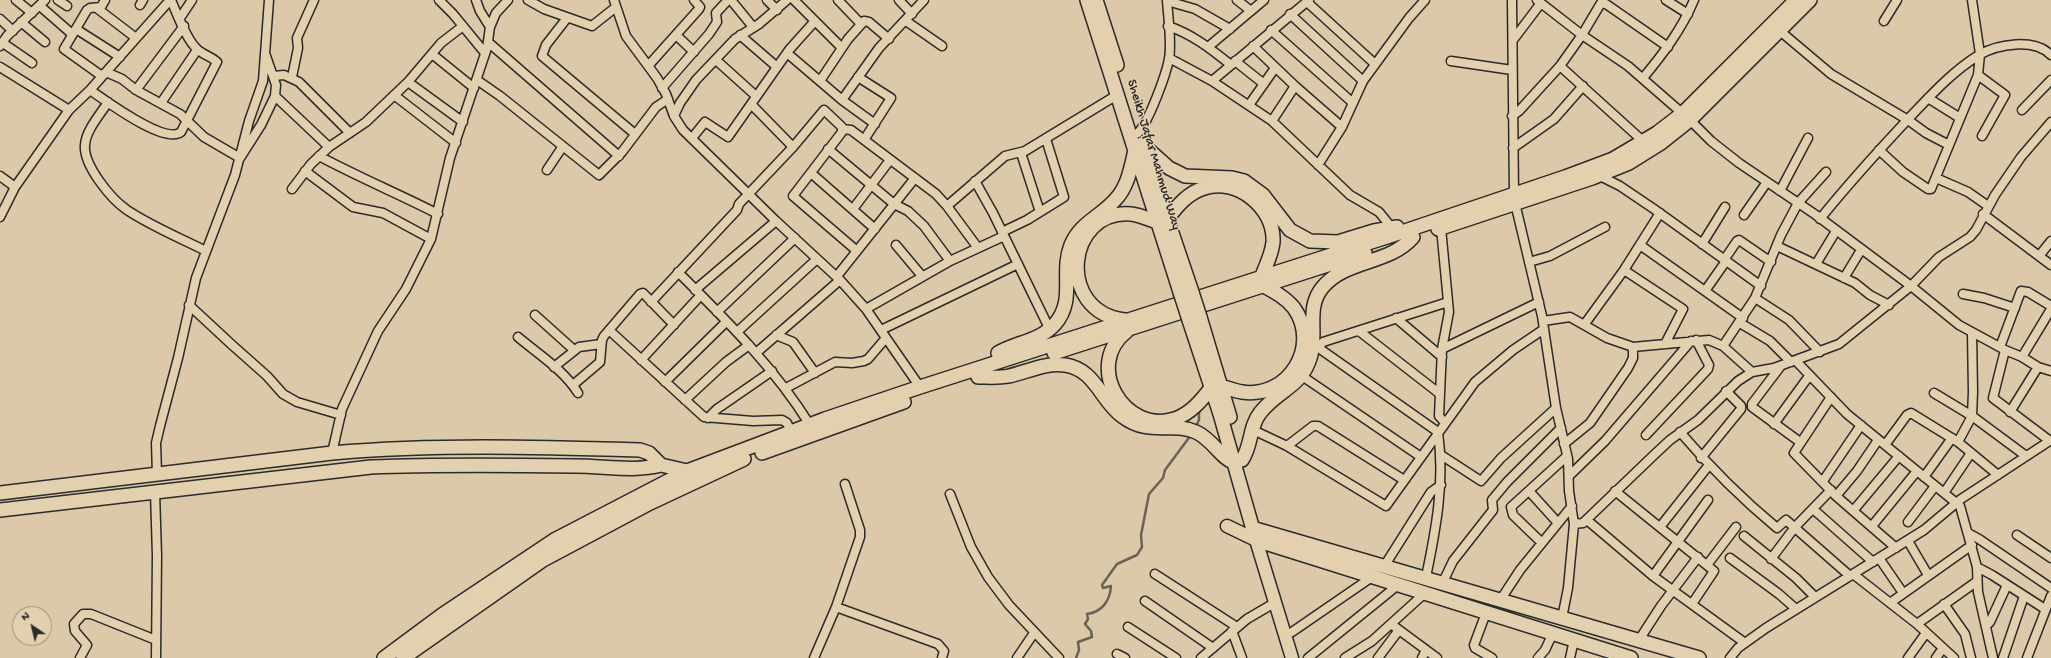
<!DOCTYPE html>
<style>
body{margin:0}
#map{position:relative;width:2051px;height:658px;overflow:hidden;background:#dcc9a9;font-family:"Gochi Hand",sans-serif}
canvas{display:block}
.north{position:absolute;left:12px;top:606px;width:40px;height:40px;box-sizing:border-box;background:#e3d0ae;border:1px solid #998e7a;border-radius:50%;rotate:325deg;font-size:11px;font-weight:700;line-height:16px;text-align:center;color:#2b2b2b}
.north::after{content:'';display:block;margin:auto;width:14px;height:18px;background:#2b2b2b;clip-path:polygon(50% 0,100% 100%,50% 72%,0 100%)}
</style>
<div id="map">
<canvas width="2051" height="658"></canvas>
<div class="north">N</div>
</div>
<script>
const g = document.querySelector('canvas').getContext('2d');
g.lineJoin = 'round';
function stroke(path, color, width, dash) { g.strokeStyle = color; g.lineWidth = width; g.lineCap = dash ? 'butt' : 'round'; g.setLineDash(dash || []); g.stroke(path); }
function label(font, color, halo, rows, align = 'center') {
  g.font = font + ' "Gochi Hand",sans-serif'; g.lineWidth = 3; g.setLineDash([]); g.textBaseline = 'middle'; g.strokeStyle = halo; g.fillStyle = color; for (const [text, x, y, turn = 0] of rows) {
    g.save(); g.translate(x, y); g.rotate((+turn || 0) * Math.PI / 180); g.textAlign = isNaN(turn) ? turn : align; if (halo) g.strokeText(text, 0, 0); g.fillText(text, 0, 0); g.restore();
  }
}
const stream = new Path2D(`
 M1195,428L1199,420V410
 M1076,658L1079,650L1078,642L1092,637L1091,631L1085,624L1088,619L1087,614C1102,612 1110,601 1111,586L1103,588L1102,585L1117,564L1137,555L1142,547L1141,535L1149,494L1163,478L1165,470L1191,435`);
const street = new Path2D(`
 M16,0L32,13
 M58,0L67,6
 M105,0L101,7L90,8L87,10L64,49L99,74L103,75L106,73
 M439,0L453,14L485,53
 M476,0L480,11L490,27
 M528,0L544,9L592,26L616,7
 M614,0L626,36L657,78L666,94L674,116L683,130L776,221L840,280L866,309L920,387
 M731,0L753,27
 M767,0L777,10
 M794,0L842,48
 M838,0L861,24
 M899,0L912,14
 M1237,0L1251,11
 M1512,0L1514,194
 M1537,0L1582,35L1628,66L1690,120L1711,141L1739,163L1816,215L1911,286L1959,325L2005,350L2022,357L2038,367L2051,371
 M1666,0L1688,14
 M1167,1L1195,9L1230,29
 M1307,2L1375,64
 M140,5L143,0
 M40,6L72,34
 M98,9L136,38
 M1290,14L1363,81
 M180,18L192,0
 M567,18L546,45L542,56L635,134
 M0,19L13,31
 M906,21L942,46
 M1884,21L1897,0
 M21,22L45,42
 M1168,26C1192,34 1211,49 1231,65
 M76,29L120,57
 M1271,30L1353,103
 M1780,31L1831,74L1908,120L1926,133L1949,145
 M676,35L694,52
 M740,35L777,67
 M1513,40L1541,3
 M488,42L619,156
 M3,43L32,63
 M0,46L7,36L45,0
 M1253,46L1295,86L1342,127
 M1208,47L1264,0
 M265,53L276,85L275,96L329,147
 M787,53L842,100L875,124
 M432,54L474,88
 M1169,58L1212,81L1272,121L1350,195L1379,212L1392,228
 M716,60L756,96
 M1235,61L1264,84
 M1451,61L1512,70
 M648,66L699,9L700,7L694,0
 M1560,66L1644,142
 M0,67L69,110
 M106,72L122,79L136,90L180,114L204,137L240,158L261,125L275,96
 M1978,75L2005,95L1982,136
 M274,76L284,75L299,82L350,133
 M292,77L298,48L297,38L314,0
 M858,77L891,98L864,140
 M1643,78C1663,54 1682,29 1694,0
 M477,80L500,96L599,175L622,152L656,107L668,99
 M820,81L848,39L864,21L869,22L889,39
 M1212,81L1309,0
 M408,82L463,122
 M662,88L709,34L717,22L716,13L728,0
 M90,90C106,101 165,145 181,132L217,62C212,57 204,55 198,50C187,41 177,14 171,0
 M136,90L184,26
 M394,95L456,143
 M1928,98L1960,118
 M842,100L879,48L924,0
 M108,102C100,115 86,130 85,145C83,165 111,199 127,210C151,226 180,238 206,251
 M161,103L197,50
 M751,104L793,147
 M1249,105L1275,68
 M2022,110L2051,80
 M674,116L680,103L696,80L735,39L759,24L787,0
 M1512,116L1519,111L1560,66L1582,35L1601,3L1606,4L1668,47
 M1272,121L1295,86
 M842,129L851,130L936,194L947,206L978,248
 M1138,133C1149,121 1166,75 1169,59C1172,42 1168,17 1167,0
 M692,138L705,122L728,137L789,50L815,21
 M1513,148L1554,119L1583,86
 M828,149L894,204L908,211L924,226L950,261
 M1879,150L1903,172L1928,189H1931L1978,75L1980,54L1972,0
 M1021,153L1040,212
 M319,156C358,177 399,194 438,214
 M1318,165L1342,127L1363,81L1409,18L1425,0
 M547,170L563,146
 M305,171L353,207L383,213L431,239
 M811,173L875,229
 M1598,175L1620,186L1654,209L1761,286
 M0,176L15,187
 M1936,178L1968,192L1988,206
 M975,181L993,213L1050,330
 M292,189L311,164L329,147L366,122L408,82L441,43L463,26
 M1780,191L1808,138
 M1515,203L1542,316L1556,408L1568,459L1569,491L1574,524L1568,588L1562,618
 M947,206L1005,156L1025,151L1117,95
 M853,209L890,160
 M1983,214L2051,265
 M1744,215L1767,182
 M0,217L15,187L69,110L90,90L170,0
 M1820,219C1849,183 1880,149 1911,116C1932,94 1953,71 1979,55C1998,44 2034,38 2051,55
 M1441,228L1449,312L1442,349L1439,416L1445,423
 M1002,232L1027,220L1064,197L1046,139
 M1702,244L1725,207
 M896,245L922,276
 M1640,245L1743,318
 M1777,246L1855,283L1870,295L1889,305
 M2039,256L2051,241
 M1724,260L1737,241L1739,240L1771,262
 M1529,262L1550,256L1605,227
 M1816,264L1836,231
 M1624,270L1683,309L1665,344
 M678,272C726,320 774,367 810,425
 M837,276L915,178
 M1844,278L1861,250
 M695,290L776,221
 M1705,291L1726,261
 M1963,294L1984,298L2015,308
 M1755,298L1789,320L1820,352
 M651,302L737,210L739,204L793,147L824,110L842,127V132L793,196L857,251
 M189,305L231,344L267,376L283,394L297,402L341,415
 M866,309L950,261L1004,236
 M717,312L795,238
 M535,315L574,350
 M1396,318L1442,357
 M1543,321L1570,317L1607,338L1633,347L1709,340L1723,346L1752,372
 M1740,323L1770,341L1791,362
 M1584,325L1624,270L1660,213
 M609,330L704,417L753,421L782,420L787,423L791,432
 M881,330L1018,264
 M1359,331L1440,394
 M737,332L817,259
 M776,335L793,342L815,373
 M518,337C538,354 564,370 578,393
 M1313,344L1438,432C1445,482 1436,529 1426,577
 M1723,346L1755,298L1781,235L1798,203L1826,172
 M2000,347L2021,291L2028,292L2051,306
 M1318,348L1323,342L1448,302
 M1442,349L1539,302
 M2005,350L1993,398L2050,441
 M756,353L840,280
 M2022,357L2051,309
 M641,360L700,296
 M1796,361L1847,414L1960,506L1977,567L1978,592L1993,658
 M554,367L579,347L601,344
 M1780,367L1752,404V407L1800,442
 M1302,376L1421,457
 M665,382L726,322
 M573,385L600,362L602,340L604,336L640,294L643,293L674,325
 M786,388L835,362L852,363L864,361L868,359L886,338
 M1934,393L1972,416L2026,456
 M1831,397L1794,453L1836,496L1896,548
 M685,400L726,362L749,345
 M2010,412L2038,367
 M708,418L717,409L772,371
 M1774,424L1809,376
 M1251,429L1287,446L1386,506L1475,382L1513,350L1544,329
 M1680,432C1710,467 1742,499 1777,528L1786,520L1850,576
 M1646,435L1708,369L1709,365L1696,340
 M1958,442L1972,416L1973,392L1972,333
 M1564,444L1590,423L1628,368L1633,358V347
 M1885,445L1907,415L1911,413L1958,442L1998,475
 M1287,446L1313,426H1318L1404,480
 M332,453L342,409L378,331L406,289L431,239L450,158L487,48L490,27L496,13L508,0
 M1441,455L1481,481L1501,458L1556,408
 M1701,458L1741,409V406L1726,391
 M157,474L156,443L160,426L178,358L196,278L235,175L249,121L263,81L269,0
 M1569,476L1605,441L1691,341
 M1924,477L1952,438
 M1823,481L1861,425
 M1529,491L1558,523
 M1615,491L1714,571L1692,604
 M155,492L157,556L156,658
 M1944,493L1971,453
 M950,494L971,547L988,577L1009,605L1059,658
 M1836,496L1857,471L1878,440
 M1813,509L1873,562
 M1853,511L1899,456
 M1587,520L1653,576L1745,643
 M1908,522L1935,486
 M1574,524L1583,523L1655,454L1670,440L1698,420L1738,381L1752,372L1774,368L1839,344L1911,286L1939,257L1970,237L1976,230L1995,195L2021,157L2051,122
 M1872,526L1917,471
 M1660,527L1709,465
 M1968,533L1979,539L2051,588
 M2017,535L2051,558
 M1744,536L1796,578L1815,597
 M1908,541L1928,575
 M1542,543L1513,515L1511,507L1567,456
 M1730,558L1779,594L1796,609
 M1879,558L1903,593
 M1771,559L1795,527L1831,490
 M1385,565L1431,492L1441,485
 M1707,565L1736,527
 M1977,567L1992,575L2045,609
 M1155,574L1237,627
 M1853,574L1917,624L1954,658
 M1653,576L1708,500
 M1443,582L1453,561L1493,510L1492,500L1507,482L1561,428
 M1501,599L1520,570L1572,506
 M1145,601L1213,648
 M1890,603L1972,545
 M1944,604L1965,634L1971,658
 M836,607L938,644L944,651L942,658
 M1486,613L1474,645L1475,648L1492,658
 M1391,624L1437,658
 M1917,624L1976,582
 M1986,626L1990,622L2007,585
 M1128,627L1176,658
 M1232,631L1242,658
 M1292,632L1372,577
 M1639,640L1661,606L1698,557
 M1117,654L1125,658
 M80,658L87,645L75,631L74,624L83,614H91L156,640
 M814,658L836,607L860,537V530L845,484
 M1017,658L1034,633
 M1201,658L1247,619L1276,602
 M1308,658L1398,585
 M1345,658L1372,641L1425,593
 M1378,658L1399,630
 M1422,658L1426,650
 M1538,658L1545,650L1553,633
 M1570,658L1574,640
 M1730,658L1738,648L1766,628L1924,530L1961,499L2051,440
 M1908,658L1926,633
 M1936,658L1943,648
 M2003,658L2024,596
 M2027,658L2051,596`);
const secondary = new Path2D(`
 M1227,526L1256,540L1292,658`);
const primary = new Path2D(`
 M1087,0L1180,292
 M1096,0L1117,65
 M1142,144L1169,168L1185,176L1232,178L1244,181L1263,195L1290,230L1310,241L1338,242L1374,231L1397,227
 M1146,156L1191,289
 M1168,218C1178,205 1188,193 1204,188C1237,177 1275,208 1273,242C1272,254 1266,265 1262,276
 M1438,229L1592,178L1629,163L1661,143L1690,120L1810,0
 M1200,317L1230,417
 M1125,320C1055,312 1066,209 1131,214C1140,215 1148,219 1157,222
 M1189,320L1220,414L1256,540L1631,658
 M1127,331C1083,365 1124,435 1175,419C1191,413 1201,401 1211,388
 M998,353C1017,342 1040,341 1055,324C1076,300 1060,272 1071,245C1080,223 1100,217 1115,200C1128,187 1131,167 1135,150
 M1054,353L1365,253
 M978,377C988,377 999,378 1009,376C1027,372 1046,362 1065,365C1095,369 1101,401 1122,416C1150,437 1170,421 1196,432C1212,439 1221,458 1233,462
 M1221,386C1228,388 1235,391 1242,392C1288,399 1321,346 1294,308C1286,298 1275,292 1264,286
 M762,453L904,402
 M1242,460C1252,445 1249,427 1260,413C1278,389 1302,388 1311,355C1317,332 1306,308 1322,288C1345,259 1389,265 1413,237
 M0,493L332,453C434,444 537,447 640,450L649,453L661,465L687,471L690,475
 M0,510L371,467C440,464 508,465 576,466C605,466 634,472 661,465
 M1252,528L1699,658
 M384,658L442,615L556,539L687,471L825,419L920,387L1390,236L1565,177L1613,159L1657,133L1683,113L1796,0
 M403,658L543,560L650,503L744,459`);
const primaryBridge = new Path2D(`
 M1191,289L1200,317
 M1180,292L1189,320`);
const streetNames = [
 ["Sheikh Jafar Mahmud Way",1153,155,73]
];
stroke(stream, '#696357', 2.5);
stroke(street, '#2b2b2b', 11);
stroke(secondary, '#2b2b2b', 15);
stroke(primary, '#2b2b2b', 16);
stroke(street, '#e3d0ae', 8);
stroke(secondary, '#e3d0ae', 12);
stroke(primary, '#e3d0ae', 13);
stroke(primaryBridge, '#2b2b2b', 16, []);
stroke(primaryBridge, '#e3d0ae', 13);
label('14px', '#2b2b2b', '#e3d0ae', streetNames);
</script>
